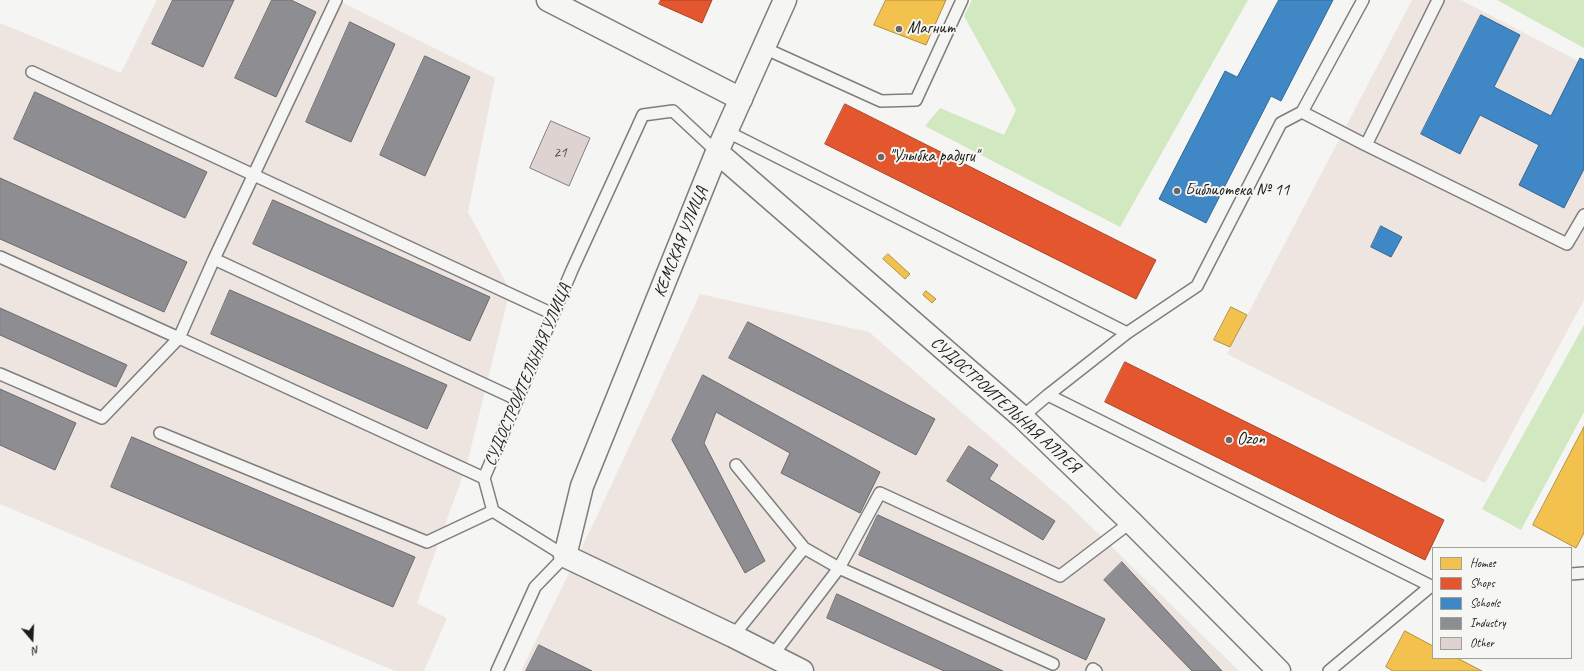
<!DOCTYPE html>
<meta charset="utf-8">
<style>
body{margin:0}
#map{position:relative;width:1584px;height:671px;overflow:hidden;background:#f5f5f3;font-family:Caveat,sans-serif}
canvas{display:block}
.legend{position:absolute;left:1432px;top:547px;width:140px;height:112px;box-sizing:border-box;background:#f6f6f2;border:1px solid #9f9f9c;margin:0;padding:5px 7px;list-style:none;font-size:12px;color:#1c1c1c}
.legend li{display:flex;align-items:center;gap:8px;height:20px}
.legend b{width:20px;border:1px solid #9f9f9c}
.north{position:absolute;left:12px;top:619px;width:40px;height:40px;-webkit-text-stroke:3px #f6f6f2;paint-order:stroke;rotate:161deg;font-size:11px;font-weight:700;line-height:16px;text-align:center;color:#1c1c1c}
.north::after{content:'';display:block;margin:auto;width:14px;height:18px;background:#1c1c1c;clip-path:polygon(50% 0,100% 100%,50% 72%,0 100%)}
</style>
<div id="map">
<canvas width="1584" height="671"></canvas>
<ul class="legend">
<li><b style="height:11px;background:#f2c14e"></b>Homes</li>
<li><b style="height:11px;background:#e4572e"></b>Shops</li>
<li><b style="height:11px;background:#3f88c5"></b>Schools</li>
<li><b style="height:11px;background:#8d8d92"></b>Industry</li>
<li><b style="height:11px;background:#dfd3d1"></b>Other</li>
</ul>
<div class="north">N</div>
</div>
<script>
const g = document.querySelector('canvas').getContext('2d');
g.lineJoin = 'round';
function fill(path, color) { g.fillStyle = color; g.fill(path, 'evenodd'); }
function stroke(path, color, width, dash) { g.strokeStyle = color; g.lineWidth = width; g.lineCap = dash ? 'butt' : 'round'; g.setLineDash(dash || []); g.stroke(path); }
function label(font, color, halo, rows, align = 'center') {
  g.font = font + ' Caveat,sans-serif'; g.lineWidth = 4; g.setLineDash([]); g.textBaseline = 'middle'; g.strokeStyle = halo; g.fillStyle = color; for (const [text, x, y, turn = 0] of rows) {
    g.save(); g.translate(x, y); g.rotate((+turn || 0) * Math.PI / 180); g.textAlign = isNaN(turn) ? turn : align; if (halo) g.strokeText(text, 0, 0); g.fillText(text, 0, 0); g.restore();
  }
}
const built = new Path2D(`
 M157,0H337L495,78L468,212L510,290L467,464L417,603L447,618L424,671H395L0,504V23L121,73Z
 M1412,0H1461L1584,64V300L1485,483L1227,354Z
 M700,294L869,332L1068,504L1239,671H521L596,518Z`);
const green = new Path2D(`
 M972,0H1248L1120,227L925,126L940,108L1004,135L1016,110L964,16Z
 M1497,0H1584V48Z
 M1584,325V412L1521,530L1482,509Z`);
const homes = new Path2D(`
 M886,0H946L926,45L874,25Z
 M888,254L910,274L905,279L883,259Z
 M926,291L936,299L932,303L923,295Z
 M1231,307L1247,315L1230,347L1214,340Z
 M1584,427V533L1576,548L1533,525Z
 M1405,631L1433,646V658H1457L1482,671H1393L1386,667Z`);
const shops = new Path2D(`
 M661,0H712L702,23L659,4Z
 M845,104L1156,260L1136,299L825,144Z
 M1125,362L1444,520L1425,560L1105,402Z`);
const schools = new Path2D(`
 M1279,0H1333L1281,101L1271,96L1206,223L1159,199L1225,71L1237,77Z
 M1481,15L1520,35L1494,87L1551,116L1580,58L1584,60V169L1564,208L1519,185L1539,145L1480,115L1460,154L1421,134Z
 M1381,226L1402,237L1391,257L1371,247Z`);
const industry = new Path2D(`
 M173,0H234L203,67L152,44Z
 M272,0H291L316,12L276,97L235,78Z
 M350,22L395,44L351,142L306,122Z
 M425,56L470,77L425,176L380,155Z
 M35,92L207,172L185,218L14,139Z
 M0,178L187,262L164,312L0,239Z
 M273,200L490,297L470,341L253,244Z
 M230,290L447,385L427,429L211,334Z
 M0,308L127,365L116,387L0,335Z
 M748,322L935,419L916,455L729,358Z
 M703,375L880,472L860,513L781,473L790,453L716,412L704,443L765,561L745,573L672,440Z
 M0,389L76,423L55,470L0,445Z
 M132,437L415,557L393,607L111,487Z
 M969,446L998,465L989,479L1055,521L1043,540L947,481Z
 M878,515L1105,619L1086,660L859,555Z
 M1122,562L1222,671H1192L1104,580Z
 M837,594L1003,671H944L827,618Z
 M539,645L592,671H526Z`);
const building = new Path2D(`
 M551,121L590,138L569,186L530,168Z`);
const lane = new Path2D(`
 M1438,0L1366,145L1567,244L1584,215
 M764,48L881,101L916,100L962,0
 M32,72L553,314
 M1302,112L1366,145
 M726,131L1127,333
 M0,257L179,338L102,418L0,374
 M214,259L336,0
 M1048,395L1431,586
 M1022,417L1048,395L1127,333L1197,286L1281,123L1302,112L1363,0
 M160,433L427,542L493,511
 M736,465L804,548L839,568L1053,664
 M484,478L179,338L214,259L516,399
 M1571,574L1584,573
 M733,636L804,548
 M772,656L839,568L880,493L1060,576L1131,522
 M497,671L535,587L565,556L493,511L484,478L572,270L643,115L673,111L717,152
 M1092,671L1093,669L1096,671
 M1329,671L1431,586H1433`);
const street = new Path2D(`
 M548,0L741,99`);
const secondary = new Path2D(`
 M785,0L717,152L582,486L565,556L733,636L802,671
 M717,152L1022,417L1131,522L1279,671`);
const markers = [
 [899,29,4,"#686867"],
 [881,157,4,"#686867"],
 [1177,191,4,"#686867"],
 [1229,440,4,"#686867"]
];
const numberNames = [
 ["21",560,153]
];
const poiNames = [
 ["Магнит",907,29],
 ["\"Улыбка радуги\"",889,157],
 ["Библиотека № 11",1185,191],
 ["Ozon",1237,440]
];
const streetNames = [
 ["КЕМСКАЯ УЛИЦА",681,242,-68],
 ["СУДОСТРОИТЕЛЬНАЯ УЛИЦА",528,375,-67],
 ["СУДОСТРОИТЕЛЬНАЯ АЛЛЕЯ",1005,405,42]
];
fill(built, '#eee5e1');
fill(green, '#d2e8c1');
fill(homes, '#f2c14e');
stroke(homes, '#b2903f', 1);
fill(shops, '#e4572e');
stroke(shops, '#a84529', 1);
fill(schools, '#3f88c5');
stroke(schools, '#346892', 1);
fill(industry, '#8d8d92');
stroke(industry, '#6b6b6f', 1);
fill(building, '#dfd3d1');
stroke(building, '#7e7e7d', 1);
stroke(lane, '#7e7e7d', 14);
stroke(street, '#7e7e7d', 25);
stroke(secondary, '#7e7e7d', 25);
stroke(lane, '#f5f5f3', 11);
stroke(street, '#f5f5f3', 22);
stroke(secondary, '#f5f5f3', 22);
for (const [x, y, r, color] of markers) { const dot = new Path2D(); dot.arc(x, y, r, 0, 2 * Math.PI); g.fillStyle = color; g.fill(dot); stroke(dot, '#f6f6f2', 1.5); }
label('15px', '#4d4a49', null, numberNames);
label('17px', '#1c1c1c', '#f6f6f2', poiNames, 'left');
label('17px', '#1c1c1c', '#f6f6f2', streetNames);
</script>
